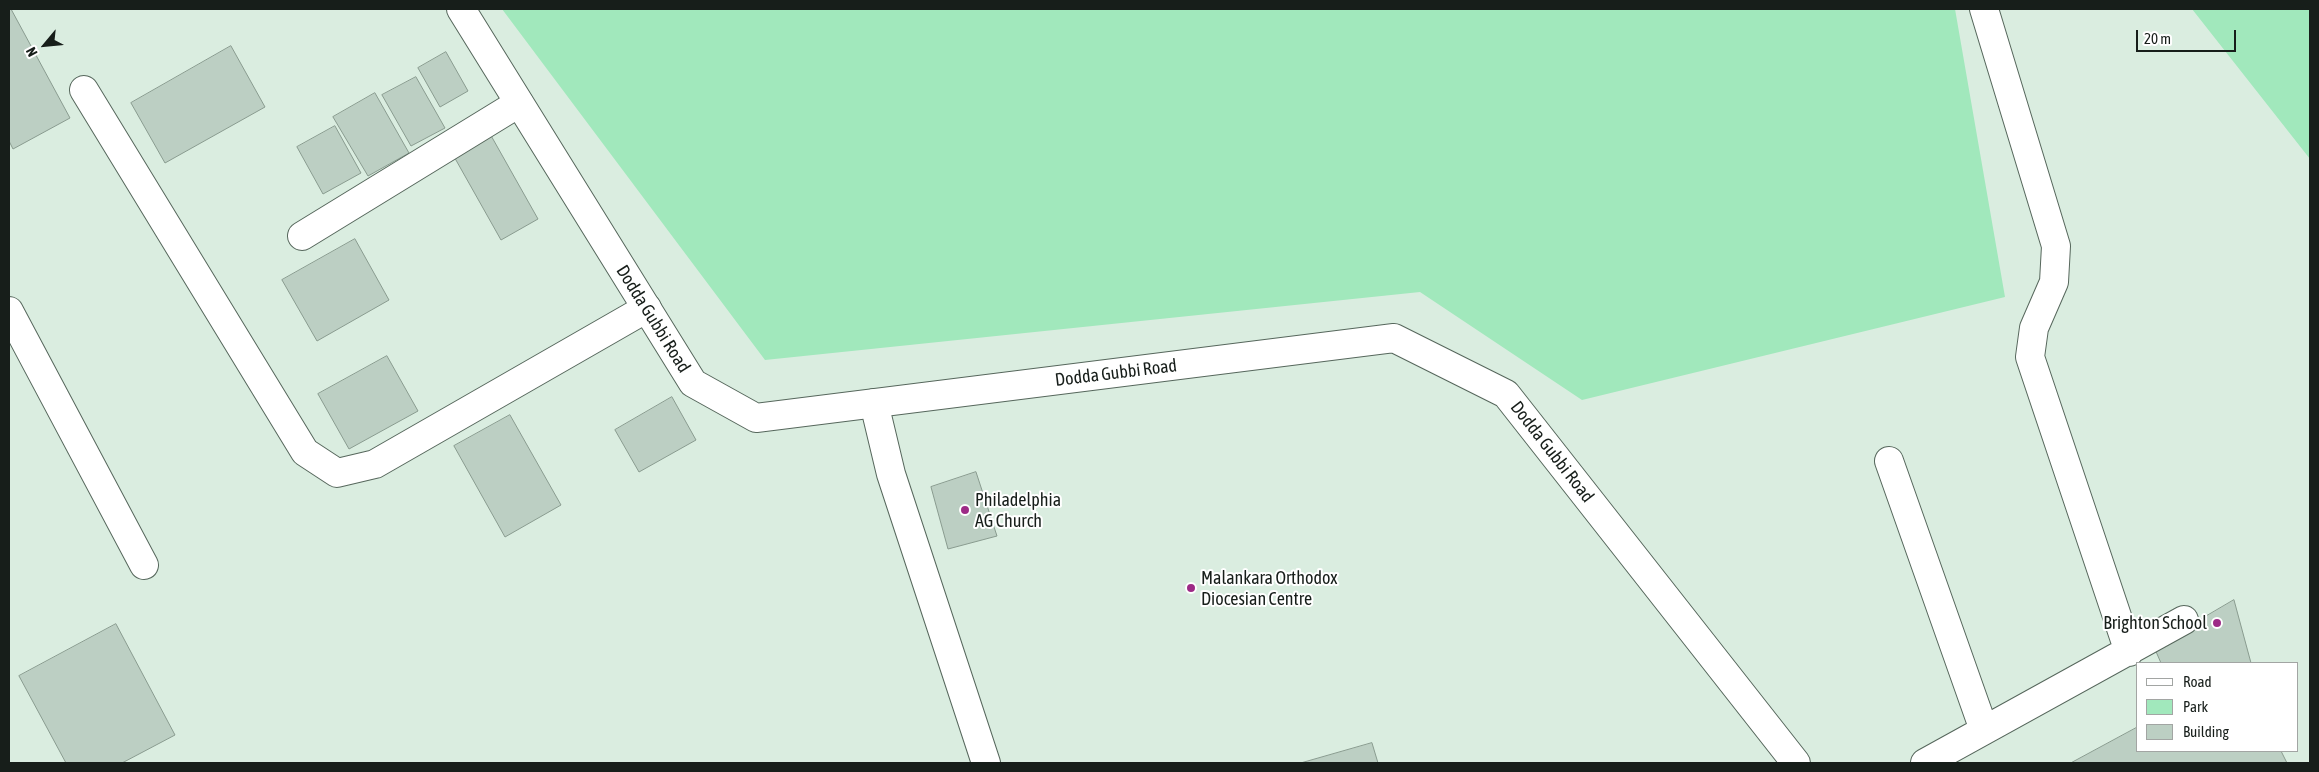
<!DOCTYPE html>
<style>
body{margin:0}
#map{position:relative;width:2319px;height:772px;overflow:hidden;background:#daede0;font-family:"Asap Condensed",sans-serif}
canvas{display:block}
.frame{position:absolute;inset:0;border:10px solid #171e1a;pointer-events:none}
.legend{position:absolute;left:2136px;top:662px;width:162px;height:90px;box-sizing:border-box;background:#fff;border:1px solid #a2a5a3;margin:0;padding:6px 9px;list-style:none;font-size:15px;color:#171e1a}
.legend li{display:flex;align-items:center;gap:10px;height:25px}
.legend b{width:25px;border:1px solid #a2a5a3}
.north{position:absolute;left:20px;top:20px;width:50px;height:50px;-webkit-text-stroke:4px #fff;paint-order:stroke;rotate:242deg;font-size:14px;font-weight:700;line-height:20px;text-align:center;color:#171e1a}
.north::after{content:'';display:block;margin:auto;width:18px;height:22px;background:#171e1a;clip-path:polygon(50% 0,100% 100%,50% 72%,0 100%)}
.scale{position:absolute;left:2136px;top:30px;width:100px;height:22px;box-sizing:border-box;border:2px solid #171e1a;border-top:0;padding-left:6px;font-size:15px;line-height:18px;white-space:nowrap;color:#171e1a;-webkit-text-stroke:4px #fff;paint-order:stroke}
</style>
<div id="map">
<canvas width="2319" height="772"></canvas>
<div class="frame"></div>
<ul class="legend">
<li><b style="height:6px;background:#fff"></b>Road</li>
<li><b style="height:14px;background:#a1e8bc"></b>Park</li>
<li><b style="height:14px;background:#bccfc3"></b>Building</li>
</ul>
<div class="north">N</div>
<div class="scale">20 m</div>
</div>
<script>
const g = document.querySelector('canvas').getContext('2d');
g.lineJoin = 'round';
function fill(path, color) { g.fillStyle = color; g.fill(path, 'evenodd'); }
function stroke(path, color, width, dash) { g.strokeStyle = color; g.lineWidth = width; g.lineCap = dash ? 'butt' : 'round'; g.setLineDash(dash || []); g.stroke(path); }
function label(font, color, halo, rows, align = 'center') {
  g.font = font + ' "Asap Condensed",sans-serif'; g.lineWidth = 4; g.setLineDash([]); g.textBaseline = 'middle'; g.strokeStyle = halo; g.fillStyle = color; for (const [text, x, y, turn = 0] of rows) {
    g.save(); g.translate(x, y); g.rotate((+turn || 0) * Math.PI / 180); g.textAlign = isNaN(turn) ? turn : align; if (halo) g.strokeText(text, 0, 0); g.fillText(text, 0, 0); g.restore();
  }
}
const green = new Path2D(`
 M502,9H1955L2005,297L1582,400L1420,292L765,360Z
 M2192,9H2310V159Z`);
const building = new Path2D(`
 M9,9H11L70,118L13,149L9,141Z
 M231,46L265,107L165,163L131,103Z
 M446,52L468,91L440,107L418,68Z
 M416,77L445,128L411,146L382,95Z
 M375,93L409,153L368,176L333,117Z
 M335,126L361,173L323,194L297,147Z
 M489,132L538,219L501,240L452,153Z
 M355,239L389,300L317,341L282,280Z
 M387,356L418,411L349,449L318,394Z
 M672,397L696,440L639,472L615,430Z
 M510,415L561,505L505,537L454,446Z
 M976,472L997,536L948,549L931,487Z
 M2234,600L2251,663H2161L2154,647Z
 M116,624L175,735L122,763H66L19,676Z
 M2138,727V751H2281L2287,763H2071Z
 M1372,743L1378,763H1301Z`);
const minor = new Path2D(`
 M1984,9L2056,246L2054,282L2034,328L2030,357L2129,652
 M84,90L305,452L337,473L375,464L647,308
 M302,236L519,103
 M9,311L144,565
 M874,403L891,474L986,763
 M1889,461L1984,730
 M1925,763L2184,620`);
const tertiary = new Path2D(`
 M461,9L693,383L756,418L1394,338L1506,394L1796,763`);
const markers = [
 [965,510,5,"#9d2a86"],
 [1191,588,5,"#9d2a86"],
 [2217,623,5,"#9d2a86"]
];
const streetNames = [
 ["Dodda Gubbi Road",653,319,58],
 ["Dodda Gubbi Road",1116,373,-7],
 ["Dodda Gubbi Road",1552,452,52]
];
const poiNames = [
 ["Philadelphia",975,500],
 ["AG Church",975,521],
 ["Malankara Orthodox",1201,578],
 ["Diocesian Centre",1201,599],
 ["Brighton School",2207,623,"right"]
];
fill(green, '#a1e8bc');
fill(building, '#bccfc3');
stroke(building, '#899b8f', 1);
stroke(minor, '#56675c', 30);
stroke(tertiary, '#56675c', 30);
stroke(minor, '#fff', 28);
stroke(tertiary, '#fff', 28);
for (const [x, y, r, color] of markers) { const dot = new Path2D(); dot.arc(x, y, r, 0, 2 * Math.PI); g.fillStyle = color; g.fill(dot); stroke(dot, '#fff', 2); }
label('18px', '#171e1a', '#fff', streetNames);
label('18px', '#171e1a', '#fff', poiNames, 'left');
</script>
